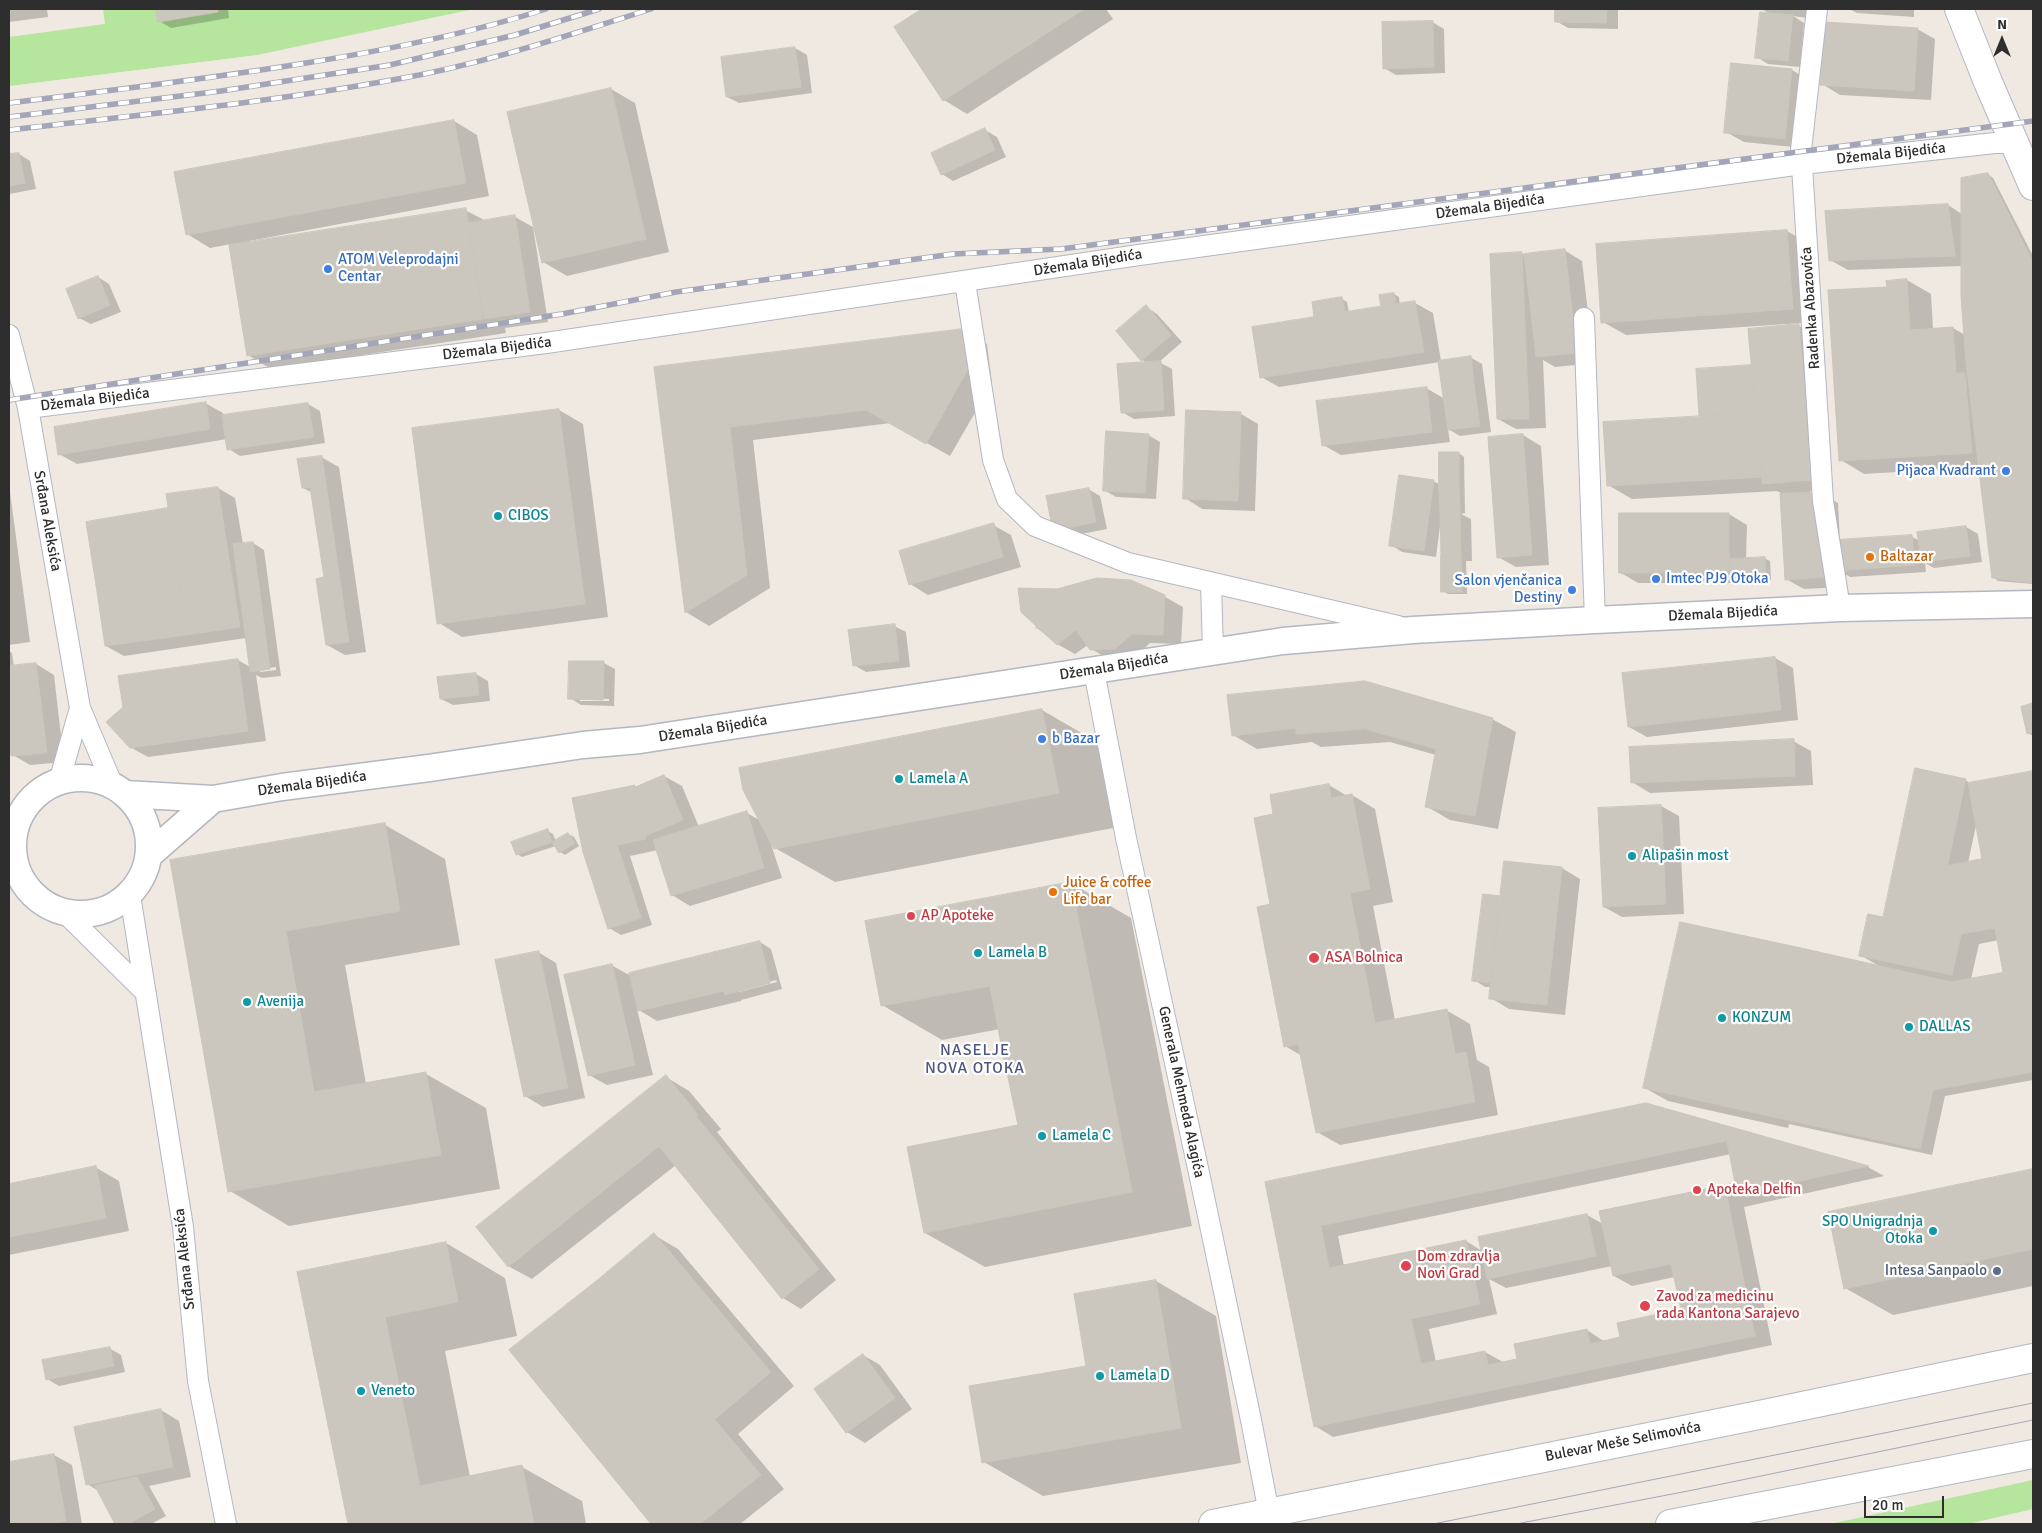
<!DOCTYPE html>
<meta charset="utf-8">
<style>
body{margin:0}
#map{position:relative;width:2042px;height:1533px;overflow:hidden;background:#efe9e1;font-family:Signika,sans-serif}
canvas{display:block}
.frame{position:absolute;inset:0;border:10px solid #2e2e2e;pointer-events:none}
.north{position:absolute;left:1977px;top:15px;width:50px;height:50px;-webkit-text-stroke:4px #fff;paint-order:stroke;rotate:0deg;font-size:14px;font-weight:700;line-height:20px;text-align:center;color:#2e2e2e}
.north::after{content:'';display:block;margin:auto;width:18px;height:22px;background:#2e2e2e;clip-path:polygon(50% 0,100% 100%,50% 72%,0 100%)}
.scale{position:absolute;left:1864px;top:1496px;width:80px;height:22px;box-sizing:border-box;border:2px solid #2e2e2e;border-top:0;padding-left:6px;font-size:15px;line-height:18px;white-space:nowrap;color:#2e2e2e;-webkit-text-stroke:4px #fff;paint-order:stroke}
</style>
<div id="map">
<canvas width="2042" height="1533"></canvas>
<div class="frame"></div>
<div class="north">N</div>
<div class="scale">20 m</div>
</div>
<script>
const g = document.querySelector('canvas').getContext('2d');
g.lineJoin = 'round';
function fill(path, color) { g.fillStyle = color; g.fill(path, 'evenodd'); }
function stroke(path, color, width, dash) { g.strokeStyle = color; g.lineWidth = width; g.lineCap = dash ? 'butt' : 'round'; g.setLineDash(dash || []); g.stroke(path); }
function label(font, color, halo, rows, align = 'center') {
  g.font = font + ' Signika,sans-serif'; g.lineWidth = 4.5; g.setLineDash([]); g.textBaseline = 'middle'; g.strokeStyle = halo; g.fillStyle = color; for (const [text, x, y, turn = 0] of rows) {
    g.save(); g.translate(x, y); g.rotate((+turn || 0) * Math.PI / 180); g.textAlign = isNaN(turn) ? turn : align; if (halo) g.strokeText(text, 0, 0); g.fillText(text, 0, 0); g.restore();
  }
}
const green = new Path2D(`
 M103,9H474L257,55L9,86V37L105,24Z
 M2033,1480V1509L1968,1524H1830Z`);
const shadow = new Path2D(`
 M9,9H47L48,17L9,22Z
 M157,9H228L229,18L171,28L159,21Z
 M924,9H1106L1113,19L967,114L944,100L896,27Z
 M1557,9H1618V29L1568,28L1556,21Z
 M1761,9H1808V18L1793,16L1804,23L1800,67L1768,64L1757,57L1771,14Z
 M1849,9H1914V17L1857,13Z
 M1432,22L1444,29L1445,73L1396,75L1384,68Z
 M1917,29L1935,39L1931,100L1840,95L1822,84Z
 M795,48L807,55L812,93L739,103L727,97Z
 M1792,70L1809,80L1803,148L1744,142L1726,132Z
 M611,89L635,103L669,252L567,276L543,262Z
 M454,121L477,135L489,196L249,241V243L465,210L486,221L515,217L533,227L548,322L505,328L506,333L271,369L248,355L231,244L210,248L187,234Z
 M985,130L997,137L1006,157L953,181L942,174Z
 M19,154L30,161L36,189L9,194V156Z
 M1988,174L1993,178L2033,256V584L1998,581L1993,577L1980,467L1864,474L1841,460L1888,288L1907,280L1931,294L1933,329L1953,328L1965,335L1962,266L1848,270L1830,260L1948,205L1962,214Z
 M1787,231L1811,245L1816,322L1626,335L1603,322Z
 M1564,250L1582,261L1594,363L1555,367L1543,360L1546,428L1516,429L1498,419L1522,253L1524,255Z
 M98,277L109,284L121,312L91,324L79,318Z
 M1394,294L1399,297L1400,305L1415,303L1433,313L1441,361L1470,357L1482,364L1491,432L1460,436L1448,429L1450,442L1341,455L1323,445L1426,388L1445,399L1440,362L1279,387L1261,377L1318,318L1315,316L1342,299L1347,302L1349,313L1385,308Z
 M1146,307L1157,314L1182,342L1159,362L1172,369L1175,416L1134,419L1122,412L1148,363L1142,360Z
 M1799,326L1817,336L1830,489L1810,491V493H1820L1838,503L1840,541L1912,537L1920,541L1919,533L1966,527L1978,534L1982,562L1934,568L1925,563L1926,572L1850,577L1842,572L1843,587L1804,589L1786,579L1781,493L1777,491L1632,499L1608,485L1704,417L1700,416L1750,366L1753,368Z
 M963,330L987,344L992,383L950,456L891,423L753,440L770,588L709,626L686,612L656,368Z
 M205,403L223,413L224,416L308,404L320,411L325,443L240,456L229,449L227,439L77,464L59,454Z
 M559,410L583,424L608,617L462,637L439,623Z
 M1241,414L1258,424L1255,511L1202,509L1185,498Z
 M1148,435L1160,442L1156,499L1116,497L1104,490Z
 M1523,435L1541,446L1549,565L1516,567L1498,557L1490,438Z
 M1459,453L1464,457L1465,513L1461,514L1471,519L1472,561H1466L1467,594H1448L1443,591L1441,526H1440L1436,557L1402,552L1391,545L1433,481L1441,485Z
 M321,457L339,467L366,652L345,655L327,645L325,578L313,493L303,488Z
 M9,484L30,642L9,645Z
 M218,488L235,498L243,544L253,543L264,550L281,676L262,678L256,675L266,741L148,757L130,747L238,660L250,667L246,638L124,656L106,646L87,523L169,509ZM276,667V670L260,672V669Z
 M1088,489L1100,496L1107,529L1066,537L1054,530Z
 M1729,514L1747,525L1746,559L1764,558L1770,561L1771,580L1746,581V583H1638L1621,573Z
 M993,525L1011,535L1021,567L928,595L910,584Z
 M1165,597L1183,607L1181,644L1150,643L1133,659H1109L1091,649L1088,645L1075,654L1057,644L1037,628Z
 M894,626L906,632L910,667L866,672L854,665Z
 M9,651L12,653L14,667L36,664L54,675L64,762L30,765L13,755L9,723Z
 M1775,658L1793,668L1798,720L1647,737L1629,727Z
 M604,663L615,669L614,706L581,705L570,698ZM580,698L609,699V701H580Z
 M476,674L488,681L490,701L453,705L441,699Z
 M1228,696L1492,719L1516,732L1498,829L1450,820L1426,806L1436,755L1390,742L1321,747L1312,742L1257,749L1233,735Z
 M2033,705V736L2028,733L2022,707Z
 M1042,710L1102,745L1118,827L835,882L775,848L770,841L782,878L690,906L672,895L658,850L630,856L652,925L621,935L609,928L584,852L635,787L637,788L664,776L682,786L699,827L747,813L761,821Z
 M1793,741L1811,751L1813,785L1650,793L1632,782Z
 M2033,772V1080L1945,1096L1932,1155L1789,1124L1788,1128L1668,1101L1645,1088L1879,966L1860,955L1884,919L1965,780L1972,784ZM1977,821L1984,860L1968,863ZM1999,940L2004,971L2007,973L1971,979L1979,944Z
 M1329,785L1347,796L1352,795L1375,809L1393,902L1373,906L1395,1020L1446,1010L1470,1024L1477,1060L1489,1067L1498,1115L1340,1145L1317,1132L1302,1056L1285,1046L1272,905L1275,815Z
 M1661,806L1679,816L1684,914L1622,917L1604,907L1599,809Z
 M385,825L445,859L460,945L345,965L366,1084L426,1074L486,1108L500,1189L289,1226L230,1191L172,861Z
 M548,831L553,834L556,842L568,834L574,837L579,846L565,855L560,852L556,846L522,857L517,854Z
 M1562,868L1580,879L1565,1015L1509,1009L1491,998L1492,987H1485L1474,980L1502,898Z
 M1071,883L1131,918L1192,1226L985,1267L925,1233L1019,1126L1000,1029L942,1040L882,1005Z
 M760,942L771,949L782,989L741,1000V1001L657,1021L637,1009L653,1075L607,1085L589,1075L611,965L631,976ZM776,980L777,982L739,992V990Z
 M538,952L556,963L585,1098L543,1107L525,1096Z
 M666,1077L689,1091L721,1129L717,1132L836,1280L801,1309L783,1298L676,1165L532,1279L508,1266Z
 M1646,1105L1868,1167L1884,1176L1744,1207L1772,1345L1333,1437L1315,1426L1266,1183ZM1731,1154L1737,1183L1603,1224L1587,1215L1482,1251L1466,1241L1344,1266L1338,1236ZM1612,1266L1614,1276L1632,1286L1675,1277L1682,1310L1621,1338L1605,1342L1587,1330L1519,1360L1503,1362L1485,1352L1436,1362L1429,1329L1497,1314L1489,1279L1506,1288Z
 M95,1167L119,1181L129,1231L9,1255V1185Z
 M2033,1170V1286L1893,1315L1845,1288L1829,1213Z
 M654,1235L678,1249L794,1386L738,1434L784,1489L740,1524H652L511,1350Z
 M446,1243L505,1278L517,1336L445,1351L470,1477L522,1467L582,1501L586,1524H349L298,1273Z
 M1156,1281L1216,1316L1241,1463L1043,1496L984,1462L1088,1367Z
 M109,1348L121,1355L125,1372L59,1386L47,1379Z
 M863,1355L880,1365L912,1409L865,1443L847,1432L816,1389Z
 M161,1410L179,1421L191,1477L149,1486L166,1516L151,1524H117L99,1491L87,1484Z
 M54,1455L72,1465L82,1524H9V1463Z`);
const building = new Path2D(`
 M156,9H218V12L158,22Z
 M922,9H1084L943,101L894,27Z
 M1555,9H1607L1606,23L1555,22Z
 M1760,12L1793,15L1788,61L1755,58Z
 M1433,21L1434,67L1383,69L1382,22Z
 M1824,22L1918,28L1914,91L1820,85Z
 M795,47L801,87L726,97L721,57Z
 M1731,63L1792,69L1785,139L1724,133Z
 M611,88L646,239L542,263L507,112Z
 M454,120L466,183L186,235L174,172Z
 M985,128L995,150L941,175L931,153Z
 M19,153L25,183L9,186V154Z
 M1988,173L2033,262V583L1992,578L1966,363L1961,296V178Z
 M1948,204L1955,256L1829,261L1825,211Z
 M466,208L483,319L247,356L229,245Z
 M515,215L530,312L484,319L469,223Z
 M1787,230L1793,309L1601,323L1596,244Z
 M1565,249L1577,353L1536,357L1524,254Z
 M1522,252L1529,419H1497L1490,254Z
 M98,276L110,305L78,319L66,289Z
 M1907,279L1910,330L1953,327L1956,373H1965L1972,453L1839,461L1828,290L1887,287L1886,281Z
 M1394,293L1396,304L1381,307L1379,295Z
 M1342,297L1345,312L1314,317L1312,302Z
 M1415,301L1424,352L1260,378L1252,327Z
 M1146,305L1171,335L1141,361L1116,331Z
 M1799,324L1813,480L1762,484L1748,329Z
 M963,329L968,369L926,444L866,410L730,427L747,575L685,613L654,367Z
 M1471,356L1475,392L1443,396L1438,361Z
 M1161,361L1164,410L1121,413L1117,364Z
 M1751,365L1755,413L1699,416L1696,369Z
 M1427,387L1432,432L1322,446L1316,401Z
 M1475,392L1480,426L1448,430L1443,396Z
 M206,402L210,429L58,455L54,427Z
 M308,403L314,437L227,450L222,415Z
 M559,409L585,604L437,624L412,428Z
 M1186,410L1241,412L1238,501L1183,499Z
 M1756,413L1762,477L1607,486L1603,422Z
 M1106,431L1149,434L1145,493L1103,491Z
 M1523,434L1532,555L1497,558L1488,437Z
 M1439,452H1459V488L1439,489Z
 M322,456L349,642L326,645L316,579L324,577L310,487L302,488L297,459Z
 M1399,475L1434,480L1424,551L1389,546Z
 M218,487L230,565L178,572L166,494Z
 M1089,488L1096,522L1053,531L1046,496Z
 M1459,488L1460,511L1440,512L1439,489Z
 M1820,492L1826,577L1785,580L1780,494Z
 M168,508L178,572L96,585L86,522Z
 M1460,511L1461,555H1441L1440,512Z
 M1619,513H1729V573H1619Z
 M994,523L1003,557L909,585L899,551Z
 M1966,526L1970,556L1921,562L1917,532Z
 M1912,535L1914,565L1837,571L1836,540Z
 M253,542L270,669L250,672L233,544Z
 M1441,555H1461L1462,592H1441Z
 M1765,557L1766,577L1729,580V559Z
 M230,565L240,627L186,635L178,572Z
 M178,572L186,635L105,646L96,585Z
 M1097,578L1131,580L1165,595L1163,635L1132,634L1115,649L1090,650L1076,630L1057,645L1039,628H1036V626L1021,612L1018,588L1057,589Z
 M895,624L899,661L853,666L848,630Z
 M1775,657L1781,710L1628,727L1622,673Z
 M238,659L248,731L130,748L106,722L123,707L118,676Z
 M569,661H604L603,700L568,699Z
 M36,663L47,753L11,756L9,734V666Z
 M476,673L479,695L440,699L437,677Z
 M1365,681L1493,718L1475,816L1425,807L1436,749L1365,729L1296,734V728L1232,736L1227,695Z
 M2033,703V732L2027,734L2021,707Z
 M1042,709L1059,793L774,849L743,790L739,768Z
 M1794,739L1795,776L1631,783L1629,747Z
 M1915,768L1966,779L1934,928L1883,918Z
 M2033,771V850L1982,859L1968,783Z
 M664,775L683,820L645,836L646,839L583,852L572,798L635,785V787Z
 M1329,784L1331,798L1352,794L1370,889L1350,893L1375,1023L1447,1009L1455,1054L1466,1052L1475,1102L1316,1133L1298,1044L1284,1047L1257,907L1270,904L1254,818L1273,814L1270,795Z
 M1661,805L1666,904L1603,907L1598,808Z
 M747,811L764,868L671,896L653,840Z
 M385,823L400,911L286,931L314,1092L426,1072L441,1155L228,1192L170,860Z
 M548,829L552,842L516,855L511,842Z
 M568,833L575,843L559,853L552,842Z
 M617,845L641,918L608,929L583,852Z
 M2033,850V967L2003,972L1982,859Z
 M1982,859L1995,928L1961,934L1934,928L1947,866Z
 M1504,861L1562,867L1547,1005L1489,999Z
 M1071,882L1099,1024L1001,1044L990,986L881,1006L865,921Z
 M1483,894L1501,896L1491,983L1472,981Z
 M1868,914L1961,934L1952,975L1859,956Z
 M1680,922L1801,948L1764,1115L1643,1088Z
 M760,941L770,983L725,995L715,952Z
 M1801,948L1951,982L2033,967V1072L1933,1090L1920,1149L1764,1115Z
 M539,951L568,1088L524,1097L495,960Z
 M715,952L724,991L638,1011L629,973Z
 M612,964L635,1065L588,1076L564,975Z
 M1099,1024L1132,1192L924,1233L907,1147L1018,1125L1001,1044Z
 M666,1075L698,1115L508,1267L476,1227Z
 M1646,1103L1869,1166L1727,1197L1755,1336L1314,1427L1265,1182ZM1727,1141L1735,1183L1599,1211L1613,1276L1671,1264L1681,1309L1617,1323L1620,1337L1590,1344L1587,1329L1514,1344L1517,1359L1488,1365L1485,1351L1421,1364L1411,1319L1480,1304L1466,1240L1329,1268L1321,1226Z
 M696,1116L819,1269L782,1299L659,1146Z
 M96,1166L106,1218L9,1237V1184Z
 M2033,1169V1249L1844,1289L1828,1212Z
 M1587,1214L1596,1256L1487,1279L1478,1237Z
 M654,1233L771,1372L715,1419L598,1280Z
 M446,1242L458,1302L385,1317L420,1486L522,1465L534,1524H348L297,1272Z
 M598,1280L761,1475L700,1524H651L509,1350Z
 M1156,1280L1181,1428L982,1463L969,1386L1086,1366L1074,1294Z
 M110,1347L114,1366L46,1380L42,1360Z
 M863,1354L895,1398L846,1433L814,1389Z
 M161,1409L173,1467L86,1485L74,1427Z
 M54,1454L66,1521L49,1524H9V1462Z
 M137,1477L155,1509L128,1524H115L95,1486Z`);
const minor = new Path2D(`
 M1817,9L1801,150L1823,501L1840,608
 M965,282L993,460L1007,499L1035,526L1128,563L1398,626
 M1584,318L1595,620
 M9,335L28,408L80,708L113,786
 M28,408L546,343L1139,255L1802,164L1995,143H2015
 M1211,583L1213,651
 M1094,671L1126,838L1199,1173L1251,1420L1269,1513
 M59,782L80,708
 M130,895L183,1227L198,1381L226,1524
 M66,914L146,993`);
const tertiary = new Path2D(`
 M13 846a68 68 0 1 1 136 0a68 68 0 1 1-136 0Z
 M125,794L213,799L282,787L429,768L583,745L640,740L1283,641L1413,630L1595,620L1840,608L2033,604
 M149,855L213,799`);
const secondary = new Path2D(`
 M1959,9L1988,82L2033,186
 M1213,1524L1764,1414L2033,1358
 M1670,1524L2033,1454`);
const tram = new Path2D(`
 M1433,1524L2033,1403
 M1516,1524L1688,1491L2033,1420`);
const rail = new Path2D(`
 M9,103C108,91 207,79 306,63C387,50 468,34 546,9
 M9,117L221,91L390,65L515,35L599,9
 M9,130C137,115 265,103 392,80C481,65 566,36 651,9
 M9,400L562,314L676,292L953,254L1061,249L2033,121`);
const markers = [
 [328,269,5,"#3f7fe0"],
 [2006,471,5,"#3f7fe0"],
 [498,516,5,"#0f9aa8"],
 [1870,557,5,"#e8710a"],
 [1656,579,5,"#3f7fe0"],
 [1572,590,5,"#3f7fe0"],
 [1042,739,5,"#3f7fe0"],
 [899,779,5,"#0f9aa8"],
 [1632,856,5,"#0f9aa8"],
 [1053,892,5,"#e8710a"],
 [911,916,5,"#e0444e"],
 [978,953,5,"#0f9aa8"],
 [1314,958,6,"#e0444e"],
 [247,1002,5,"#0f9aa8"],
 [1722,1018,5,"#0f9aa8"],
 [1909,1027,5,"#0f9aa8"],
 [1042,1136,5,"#0f9aa8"],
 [1697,1190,5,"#e0444e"],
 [1933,1231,5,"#0f9aa8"],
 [1406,1266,6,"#e0444e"],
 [1997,1271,5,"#5c6f8a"],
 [1645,1306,6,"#e0444e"],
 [1100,1376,5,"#0f9aa8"],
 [361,1391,5,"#0f9aa8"]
];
const streetNames = [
 ["Džemala Bijedića",1891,154,-6],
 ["Džemala Bijedića",1490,207,-8],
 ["Džemala Bijedića",1088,263,-9],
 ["Radenka Abazovića",1811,308,-94],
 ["Džemala Bijedića",497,349,-7],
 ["Džemala Bijedića",95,400,-7],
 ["Srđana Aleksića",47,521,80],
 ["Džemala Bijedića",1723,614,-3],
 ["Džemala Bijedića",1114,667,-9],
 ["Džemala Bijedića",713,729,-9],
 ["Džemala Bijedića",312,784,-8],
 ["Generala Mehmeda Alagića",1181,1092,78],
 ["Srđana Aleksića",185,1259,-96],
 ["Bulevar Meše Selimovića",1623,1442,-11]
];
const shopNames = [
 ["ATOM Veleprodajni",338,260],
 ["Centar",338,277],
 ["Pijaca Kvadrant",1996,471,"right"],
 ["Imtec PJ9 Otoka",1666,579],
 ["Salon vjenčanica",1562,581,"right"],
 ["Destiny",1562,598,"right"],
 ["b Bazar",1052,739]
];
const cultureNames = [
 ["CIBOS",508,516],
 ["Lamela A",909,779],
 ["Alipašin most",1642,856],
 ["Lamela B",988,953],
 ["Avenija",257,1002],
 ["KONZUM",1732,1018],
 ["DALLAS",1919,1027],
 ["Lamela C",1052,1136],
 ["SPO Unigradnja",1923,1222,"right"],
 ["Otoka",1923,1239,"right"],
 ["Lamela D",1110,1376],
 ["Veneto",371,1391]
];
const foodNames = [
 ["Baltazar",1880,557],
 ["Juice & coffee",1063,883],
 ["Life bar",1063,900]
];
const healthNames = [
 ["AP Apoteke",921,916],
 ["ASA Bolnica",1325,958],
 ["Apoteka Delfin",1707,1190],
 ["Dom zdravlja",1417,1257],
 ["Novi Grad",1417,1274],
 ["Zavod za medicinu",1656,1297],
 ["rada Kantona Sarajevo",1656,1314]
];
const serviceNames = [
 ["Intesa Sanpaolo",1987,1271]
];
const neighbourhoodNames = [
 ["NASELJE",975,1051],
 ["NOVA OTOKA",975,1069]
];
fill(green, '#b6e59e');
fill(shadow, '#0003');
fill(building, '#cbc7bf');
stroke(building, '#cbc5ba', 1);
stroke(minor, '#b4b7c1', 22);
stroke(tertiary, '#b4b7c1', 29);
stroke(secondary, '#b4b7c1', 30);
stroke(minor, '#fff', 20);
stroke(tertiary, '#fff', 26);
stroke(secondary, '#fff', 28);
stroke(tram, '#a3a6b8', 1);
stroke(rail, '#a3a6b8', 5.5);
stroke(rail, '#fff', 4, [11]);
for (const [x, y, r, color] of markers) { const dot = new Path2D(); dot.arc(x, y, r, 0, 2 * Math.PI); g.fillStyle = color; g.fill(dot); stroke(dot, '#fff', 2); }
label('15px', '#2e2e2e', '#fff', streetNames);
label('15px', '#366cbe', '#fff', shopNames, 'left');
label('15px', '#0d838f', '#fff', cultureNames, 'left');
label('15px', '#c56008', '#fff', foodNames, 'left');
label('15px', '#be3a42', '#fff', healthNames, 'left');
label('15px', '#4e5e75', '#fff', serviceNames, 'right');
g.letterSpacing = '1px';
label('16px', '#4d5680', '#fff', neighbourhoodNames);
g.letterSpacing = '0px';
</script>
